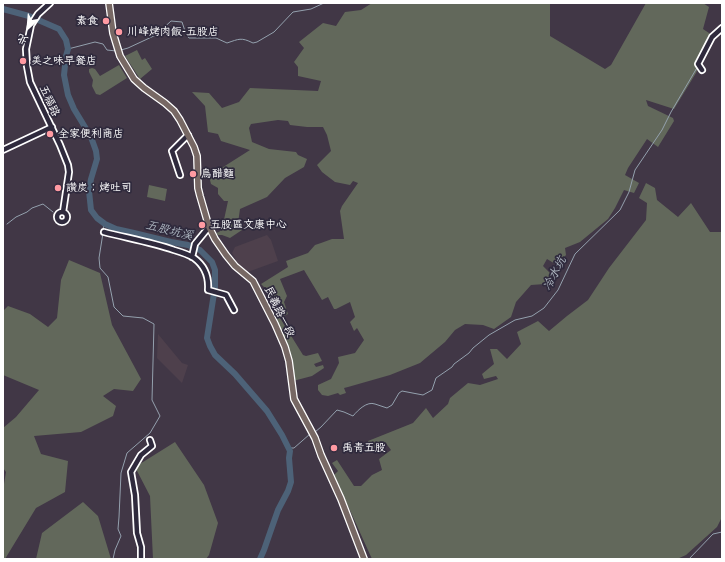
<!DOCTYPE html>
<meta charset="utf-8">
<style>
body{margin:0}
#map{position:relative;width:725px;height:562px;overflow:hidden;background:#413746;font-family:"Balsamiq Sans","LXGW WenKai TC",sans-serif}
canvas{display:block}
.frame{position:absolute;inset:0;border:4px solid #fff;pointer-events:none}
.north{position:absolute;left:8px;top:8px;width:40px;height:40px;-webkit-text-stroke:3px #2f2a3d;paint-order:stroke;rotate:206deg;font-size:11px;font-weight:700;line-height:16px;text-align:center;color:#fff}
.north::after{content:'';display:block;margin:auto;width:14px;height:18px;background:#fff;clip-path:polygon(50% 0,100% 100%,50% 72%,0 100%)}
</style>
<div id="map">
<canvas width="725" height="562"></canvas>
<div class="frame"></div>
<div class="north">北</div>
</div>
<script>
const g = document.querySelector('canvas').getContext('2d');
g.lineJoin = 'round';
function fill(path, color) { g.fillStyle = color; g.fill(path, 'evenodd'); }
function stroke(path, color, width, dash) { g.strokeStyle = color; g.lineWidth = width; g.lineCap = dash ? 'butt' : 'round'; g.setLineDash(dash || []); g.stroke(path); }
function label(font, color, halo, rows, align = 'center') {
  g.font = font + ' "Balsamiq Sans","LXGW WenKai TC",sans-serif'; g.lineWidth = 3.5; g.setLineDash([]); g.textBaseline = 'middle'; g.strokeStyle = halo; g.fillStyle = color; for (const [text, x, y, turn = 0] of rows) {
    g.save(); g.translate(x, y); g.rotate((+turn || 0) * Math.PI / 180); g.textAlign = isNaN(turn) ? turn : align; if (halo) g.strokeText(text, 0, 0); g.fillText(text, 0, 0); g.restore();
  }
}
const built = new Path2D(`
 M267,235L271,240L278,261L245,273L233,262L236,260L232,253L235,247Z
 M158,334L182,363L188,365L182,383L157,358Z`);
const green = new Path2D(`
 M372,3H550V36L605,69L611,65L646,3H703L709,7L703,29L712,35L696,73L674,109L646,100L648,106L673,118L674,121L658,147L647,139L628,168L625,175L639,183L634,193L624,190L615,208L608,219L580,242L565,248L566,255L557,265L547,259L543,266L552,275L545,284L531,285L516,302L511,317L494,329L483,325L465,324L455,330L445,342L420,363L390,375L348,387L344,388L346,393L340,395L338,393L328,396L322,395L318,390V385L331,379L339,363L338,357L355,353L364,340L357,328L354,331L350,322L355,317L350,302L336,309H334L328,297L322,300L304,270L280,279L287,296L284,302L288,314L280,318L303,355L306,356L318,353L322,361L314,364L316,367L323,365L324,368L312,376L293,381L273,314L278,309L273,302L274,301L266,287H264L261,284L288,267L286,261L308,253L315,245L321,243L332,239H344L340,211L342,206L358,183L353,181L350,185L335,182L322,172L317,165L331,151L327,135L323,127H307L290,125L288,121L278,120L251,124L249,128L252,142L269,149L296,152L298,155L307,159L304,167L285,178L267,197L240,209L238,223L242,230L230,238L222,235H218L216,233L219,232L222,229L228,201H224L218,194V188L211,184L209,176L250,150L221,141L218,134L208,132L205,106L192,92L209,93L222,108L239,102L250,88L318,91L321,81L298,76V67L294,62L304,48L299,42L323,23L336,26L345,12L361,10Z
 M137,50L142,60L145,58L152,69L140,79L125,56Z
 M119,65L127,78L100,95L96,94L92,86L93,80L89,72V69L92,68L95,69L100,76Z
 M646,183L655,188L657,200L678,217L691,203L710,232H722V517L717,527L686,555L677,559H372L334,475L338,471L332,463L337,460L354,486H361L372,475L382,470L379,459L391,450L385,442L369,451L368,441L413,423L426,408L433,418L448,404L450,398L468,383L480,385L498,379L496,376L484,379L482,374L494,364L490,349H497L507,359L521,344L517,332L538,321L549,331L567,316L588,300L609,268L646,220L647,203L639,198Z
 M149,185L167,189L165,201L147,197Z
 M69,260L100,273L112,325L141,379L133,391L114,389L103,396L116,406L113,416L81,432L34,436L41,454L68,461L65,492L36,508L5,559L3,558V490L6,472L3,468V428L16,417L39,390L3,375V311L8,306L30,314L48,327L57,318L61,280Z
 M175,442L204,485L218,523L209,555L206,559H153L150,496L135,467Z
 M83,502L98,516L111,559H36L42,533Z`);
const stream = new Path2D(`
 M68,49L95,42L103,44L107,50L116,51
 M121,50L128,48L156,35L171,21L182,22L186,34L189,38H216L227,43C239,39 241,37 253,43L257,42L274,32L293,12L311,9L324,3
 M7,224L16,217L27,212L32,208L43,204L53,212
 M103,230L104,223
 M103,233L99,258L100,268L108,277L114,307L123,316L143,318L154,324L152,400L160,416L150,433L127,453L121,473L119,517L118,529L121,536L115,550L113,559
 M315,432L321,427L337,410L344,412L353,416C358,410 367,401 375,404C379,405 383,407 387,408L392,405L399,393L402,391L423,395L432,390L436,378L452,367L454,364L469,353L473,348L489,335L515,320L532,316L544,308L558,290L575,254L620,210L629,192L635,170L662,130L671,112L698,66
 M288,448H294L310,434
 M689,559L713,534L722,532`);
const river = new Path2D(`
 M3,9L29,16L59,29L66,40L68,49L66,56L64,75L68,95L74,109L91,137L96,151L97,159L91,179L89,191L91,210L97,218L105,224L116,229L134,233L171,242L188,245L200,250L212,262L215,270V287L207,338L210,346L215,355L235,374L267,411L282,435L290,451L289,458L291,482L288,491L278,510L272,527L264,550L260,559`);
const minor = new Path2D(`
 M50,3L38,14L31,25L26,49L27,66L30,82L60,145L68,165L69,172L63,212
 M702,70L698,64L712,37L722,28
 M3,150L52,127
 M180,175L172,151L188,135
 M57 217a5 5 0 1 1 10 0a5 5 0 1 1-10 0Z
 M104,232C127,238 151,242 174,250C181,252 188,254 194,258C205,266 209,277 208,290L226,295L234,310
 M192,257L195,244L209,227
 M141,559V547L137,533L135,495L131,472L141,455L152,446L150,440`);
const major = new Path2D(`
 M109,3L113,33L120,56L134,79L144,88L165,103L174,111L180,120L194,147L197,156L198,188L200,196L209,227L215,239L226,255L235,266L253,281L275,324L285,347L289,361L294,399L315,438L321,455L341,499L364,559`);
const markers = [
 [106,21,4,"#ff9aa2"],
 [119,32,4,"#ff9aa2"],
 [23,61,4,"#ff9aa2"],
 [50,134,4,"#ff9aa2"],
 [193,174,4,"#ff9aa2"],
 [58,188,4,"#ff9aa2"],
 [202,225,4,"#ff9aa2"],
 [334,448,4,"#ff9aa2"]
];
const poiNames = [
 ["素食",98,21,"right"],
 ["川峰烤肉飯-五股店",127,32],
 ["美之味早餐店",31,61],
 ["全家便利商店",58,134],
 ["烏醋麵",201,174],
 ["讚炭；烤吐司",66,188],
 ["五股區文康中心",210,225],
 ["禹青五股",342,448]
];
const streetNames = [
 ["五福路",49,101,65],
 ["民義路一段",279,312,64]
];
const waterNames = [
 ["五股坑溪",169,231,14],
 ["冷水坑",555,274,-62]
];
fill(built, '#4e404c');
fill(green, '#62685b');
stroke(stream, '#94a1ae', 1);
stroke(river, '#4d6278', 6);
stroke(minor, '#fff', 8);
stroke(major, '#fff', 8);
stroke(minor, '#2f2a3d', 4.5);
stroke(major, '#776864', 5.5);
for (const [x, y, r, color] of markers) { const dot = new Path2D(); dot.arc(x, y, r, 0, 2 * Math.PI); g.fillStyle = color; g.fill(dot); stroke(dot, '#2f2a3d', 1.5); }
label('11px', '#fff', '#2f2a3d', poiNames, 'left');
label('11px', '#fff', '#2f2a3d', streetNames);
label('italic 12px', '#afb8c2', '#2f2a3d', waterNames);
</script>
